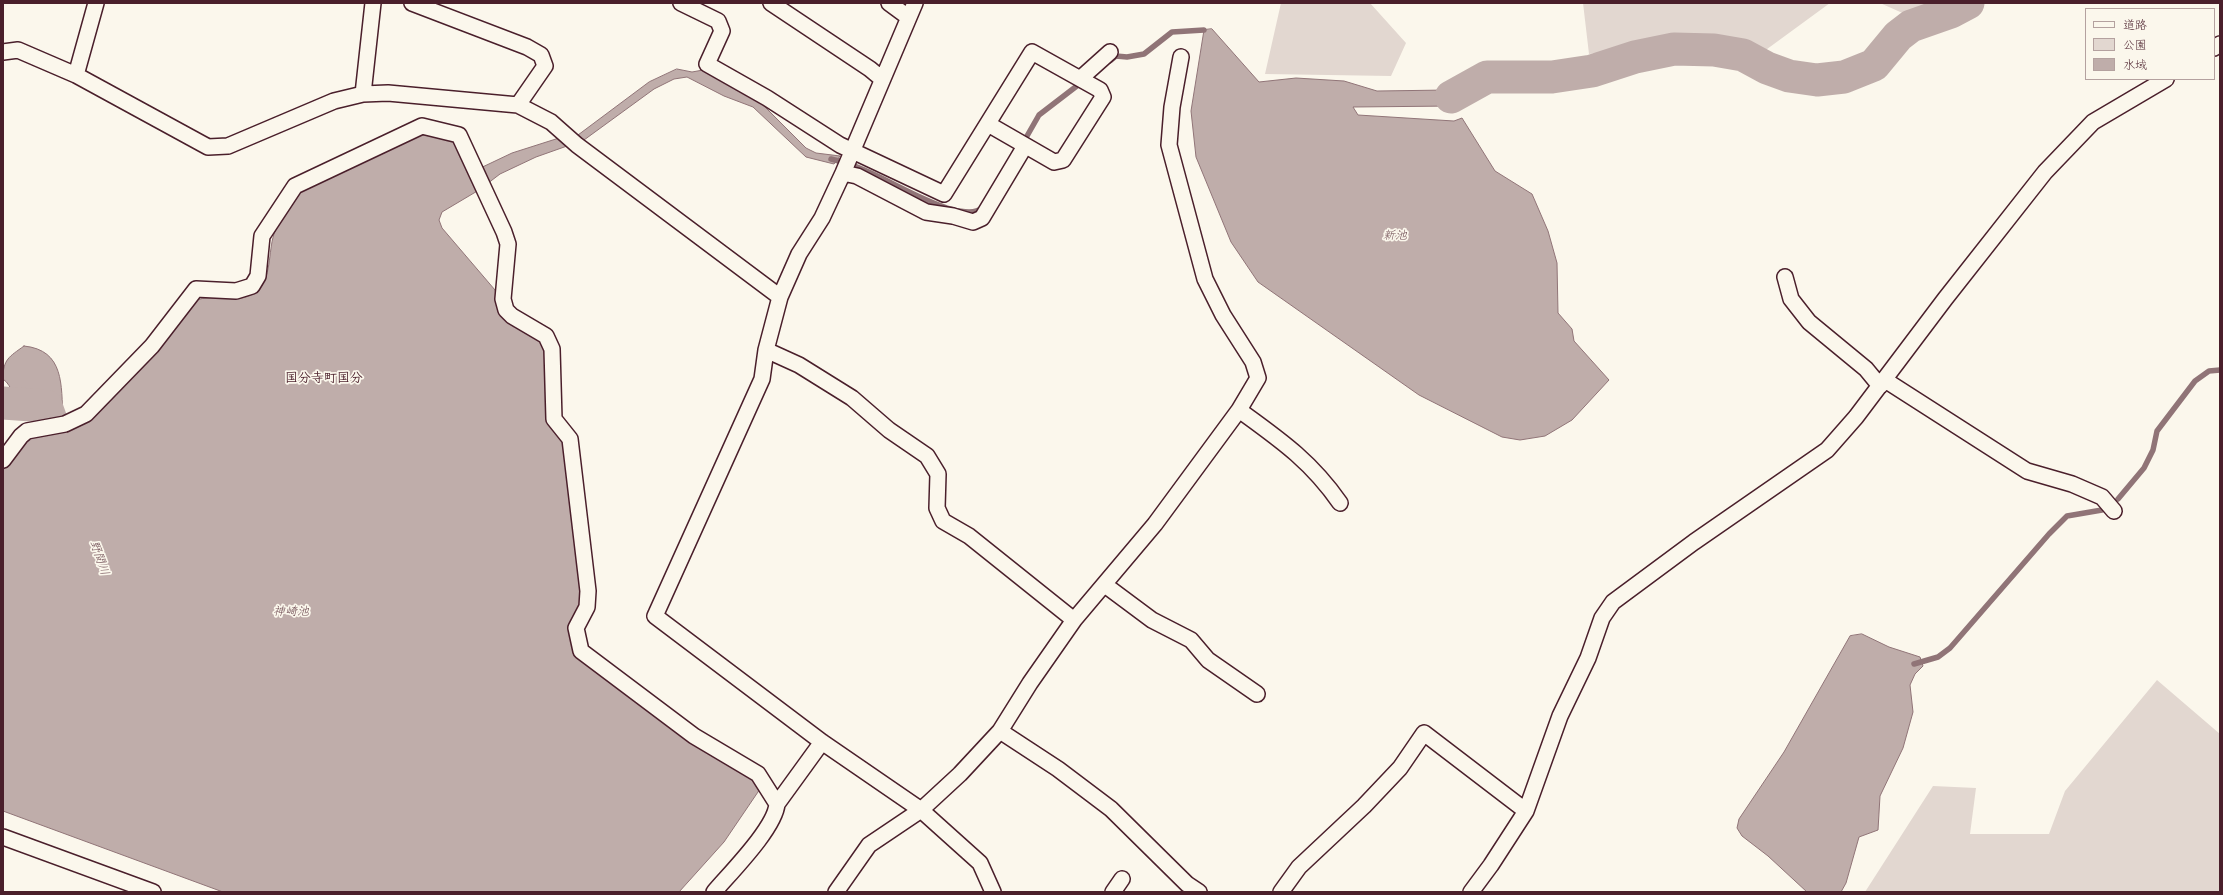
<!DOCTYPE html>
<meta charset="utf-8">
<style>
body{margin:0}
#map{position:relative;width:2223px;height:895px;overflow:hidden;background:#fbf7ec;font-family:"Balsamiq Sans","Klee One",sans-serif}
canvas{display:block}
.frame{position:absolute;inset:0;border:4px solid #4a1f2b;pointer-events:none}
.legend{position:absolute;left:2085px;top:8px;width:130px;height:72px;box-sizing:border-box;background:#fbf7ec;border:1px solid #b4a19f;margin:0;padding:5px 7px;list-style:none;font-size:12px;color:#4a1f2b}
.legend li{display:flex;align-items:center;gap:8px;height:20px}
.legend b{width:20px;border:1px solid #b4a19f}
</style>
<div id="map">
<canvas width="2223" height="895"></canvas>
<div class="frame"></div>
<ul class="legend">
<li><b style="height:5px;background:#fbf7ec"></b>道路</li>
<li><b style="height:11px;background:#e2d7d0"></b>公園</li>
<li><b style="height:11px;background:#bfadaa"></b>水域</li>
</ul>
</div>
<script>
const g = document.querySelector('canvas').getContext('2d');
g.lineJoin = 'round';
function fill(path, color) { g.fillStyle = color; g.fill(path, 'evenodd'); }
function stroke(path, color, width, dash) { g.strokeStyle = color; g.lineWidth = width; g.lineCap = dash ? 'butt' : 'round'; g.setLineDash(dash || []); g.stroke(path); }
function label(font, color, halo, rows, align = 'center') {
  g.font = font + ' "Balsamiq Sans","Klee One",sans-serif'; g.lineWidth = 3.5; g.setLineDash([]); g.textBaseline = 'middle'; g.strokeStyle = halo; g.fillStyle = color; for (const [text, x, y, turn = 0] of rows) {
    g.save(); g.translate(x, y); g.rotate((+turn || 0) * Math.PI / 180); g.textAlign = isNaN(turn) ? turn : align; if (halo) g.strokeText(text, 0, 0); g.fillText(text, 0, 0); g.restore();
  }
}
const green = new Path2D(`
 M1281,3H1370L1406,43L1391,76L1265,74Z
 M1583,3H1830L1763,52L1717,38L1589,54Z
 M1880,3H1931L1907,15Z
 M2157,680L2220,734V892H1865L1933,786L1976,788L1970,834H2049L2065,791Z`);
const water = new Path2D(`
 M1212,29L1259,82L1296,78L1344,81L1377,91L1448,90L1453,106L1353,107L1358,115L1454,121L1462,118L1495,171L1532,194L1548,231L1557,263L1558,313L1572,329L1574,341L1609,380L1572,420L1545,436L1520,440L1502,437L1419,395L1258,282L1231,242L1196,157L1191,111L1204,30Z
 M677,69L692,72L703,70L754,96L806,148L816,153L840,156L834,164L806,157L753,107L724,96L687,77L674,79L654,89L584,140L536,157L500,174L479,190L442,212L439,220L442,228L495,290L499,307L541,339L549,353L564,439L582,602C570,624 567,628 574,652L745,772L760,789L724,842L679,892H223L3,811V466L24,438L67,429L191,303C211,290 236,307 256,292C272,279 268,252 274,234C280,216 292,199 307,186L418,132L454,141L472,172L512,153L559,138L578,135L649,82Z
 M24,346C65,350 61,386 63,417L37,423L17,413C15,402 13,386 3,379C3,359 9,357 24,346Z
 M1862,634L1889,647L1920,657L1923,666L1915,674L1910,685L1913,712L1903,748L1880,796L1878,830L1859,837L1846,883L1841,892H1807L1768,856L1742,836L1737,828L1739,819L1784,752L1850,636Z`);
const stream = new Path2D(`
 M1110,61L1116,56L1127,57L1144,54L1172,32L1204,30
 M1023,143L1039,115L1082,82
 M831,159C872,168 907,195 947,208C956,211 975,215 982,208
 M2118,499L2144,468L2153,450L2157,431L2195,381L2209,371L2220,370
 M1914,664L1938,657L1950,648L2049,534L2067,516L2102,510`);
const river = new Path2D(`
 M1451,97L1487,77H1552L1592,71L1635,57L1674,49L1714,50L1743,55L1767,68L1789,76L1817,80L1844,77L1874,65L1898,36L1911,26L1951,12L1968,3
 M3,403L46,406L51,420`);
const minor = new Path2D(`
 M412,3L527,47L541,55L545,66L518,105
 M681,3L718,21L722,31L707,64L767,98L840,145L944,194L1032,52L1100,90L1103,97L1063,160L1054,162L988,124
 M771,3L870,69L882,79
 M889,3L908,17
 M2214,48L2220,44
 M3,52L18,50L76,75L208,147L228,146L334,101L363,94L388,93L518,105L551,122L577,145L780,297L766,350L762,379L655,616L822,742L921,810L980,863L993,892
 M76,75L96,3
 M1081,78L1110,52
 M363,94L373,3
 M843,173L857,176L926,212L953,216L973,222L982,218L1025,146
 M1785,277L1791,299L1809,322L1866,369L1880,386
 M780,297L799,254L822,218L843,173L915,3
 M766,350L799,365L852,398L889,430L927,456L938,474L937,508L943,521L969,536L1074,620
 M1885,380L2027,471L2072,484L2102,497L2114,511
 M1239,410C1279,439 1311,461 1340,503
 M3,460L21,436L27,431L65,424L86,414L152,346L196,289L236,291L252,286L258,276L262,236L295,186L422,126L459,135L504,232L508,244L503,299L506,310L512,316L546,336L552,349L554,419L570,439L588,591L587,607L576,628L581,651L694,736L758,774L777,804
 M1105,585L1152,620L1191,640L1208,660L1257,694
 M1000,731L1058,769L1111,809L1187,884L1199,892
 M3,837L153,892
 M714,892C731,872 775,828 777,804L822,742
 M836,892L869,845L921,810L960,774L1000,731L1030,683L1074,620L1155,524L1239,410L1258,378L1253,362L1223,315L1205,279L1169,145L1172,107L1181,57
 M1113,892L1122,879
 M1281,892L1299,867L1364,806L1400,768L1424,733L1526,811
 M1471,892L1491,865L1526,811L1560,716L1588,658L1602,618L1613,602L1694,542L1827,450L1856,417L1945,299L2045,172L2093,122L2166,79`);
const waterNames = [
 ["新池",1395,236],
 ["野間川",99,558,71],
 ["神崎池",291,612]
];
const quarterNames = [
 ["国分寺町国分",324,379]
];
fill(green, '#e2d7d0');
fill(water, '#bfadaa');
stroke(water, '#907477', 1);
stroke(stream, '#907477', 5.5);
stroke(river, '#bfadaa', 33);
stroke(minor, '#4a1f2b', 18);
stroke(minor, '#fbf7ec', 15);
label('italic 12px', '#6d4a51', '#fbf7ec', waterNames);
label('bold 13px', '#4a1f2b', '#fbf7ec', quarterNames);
</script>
